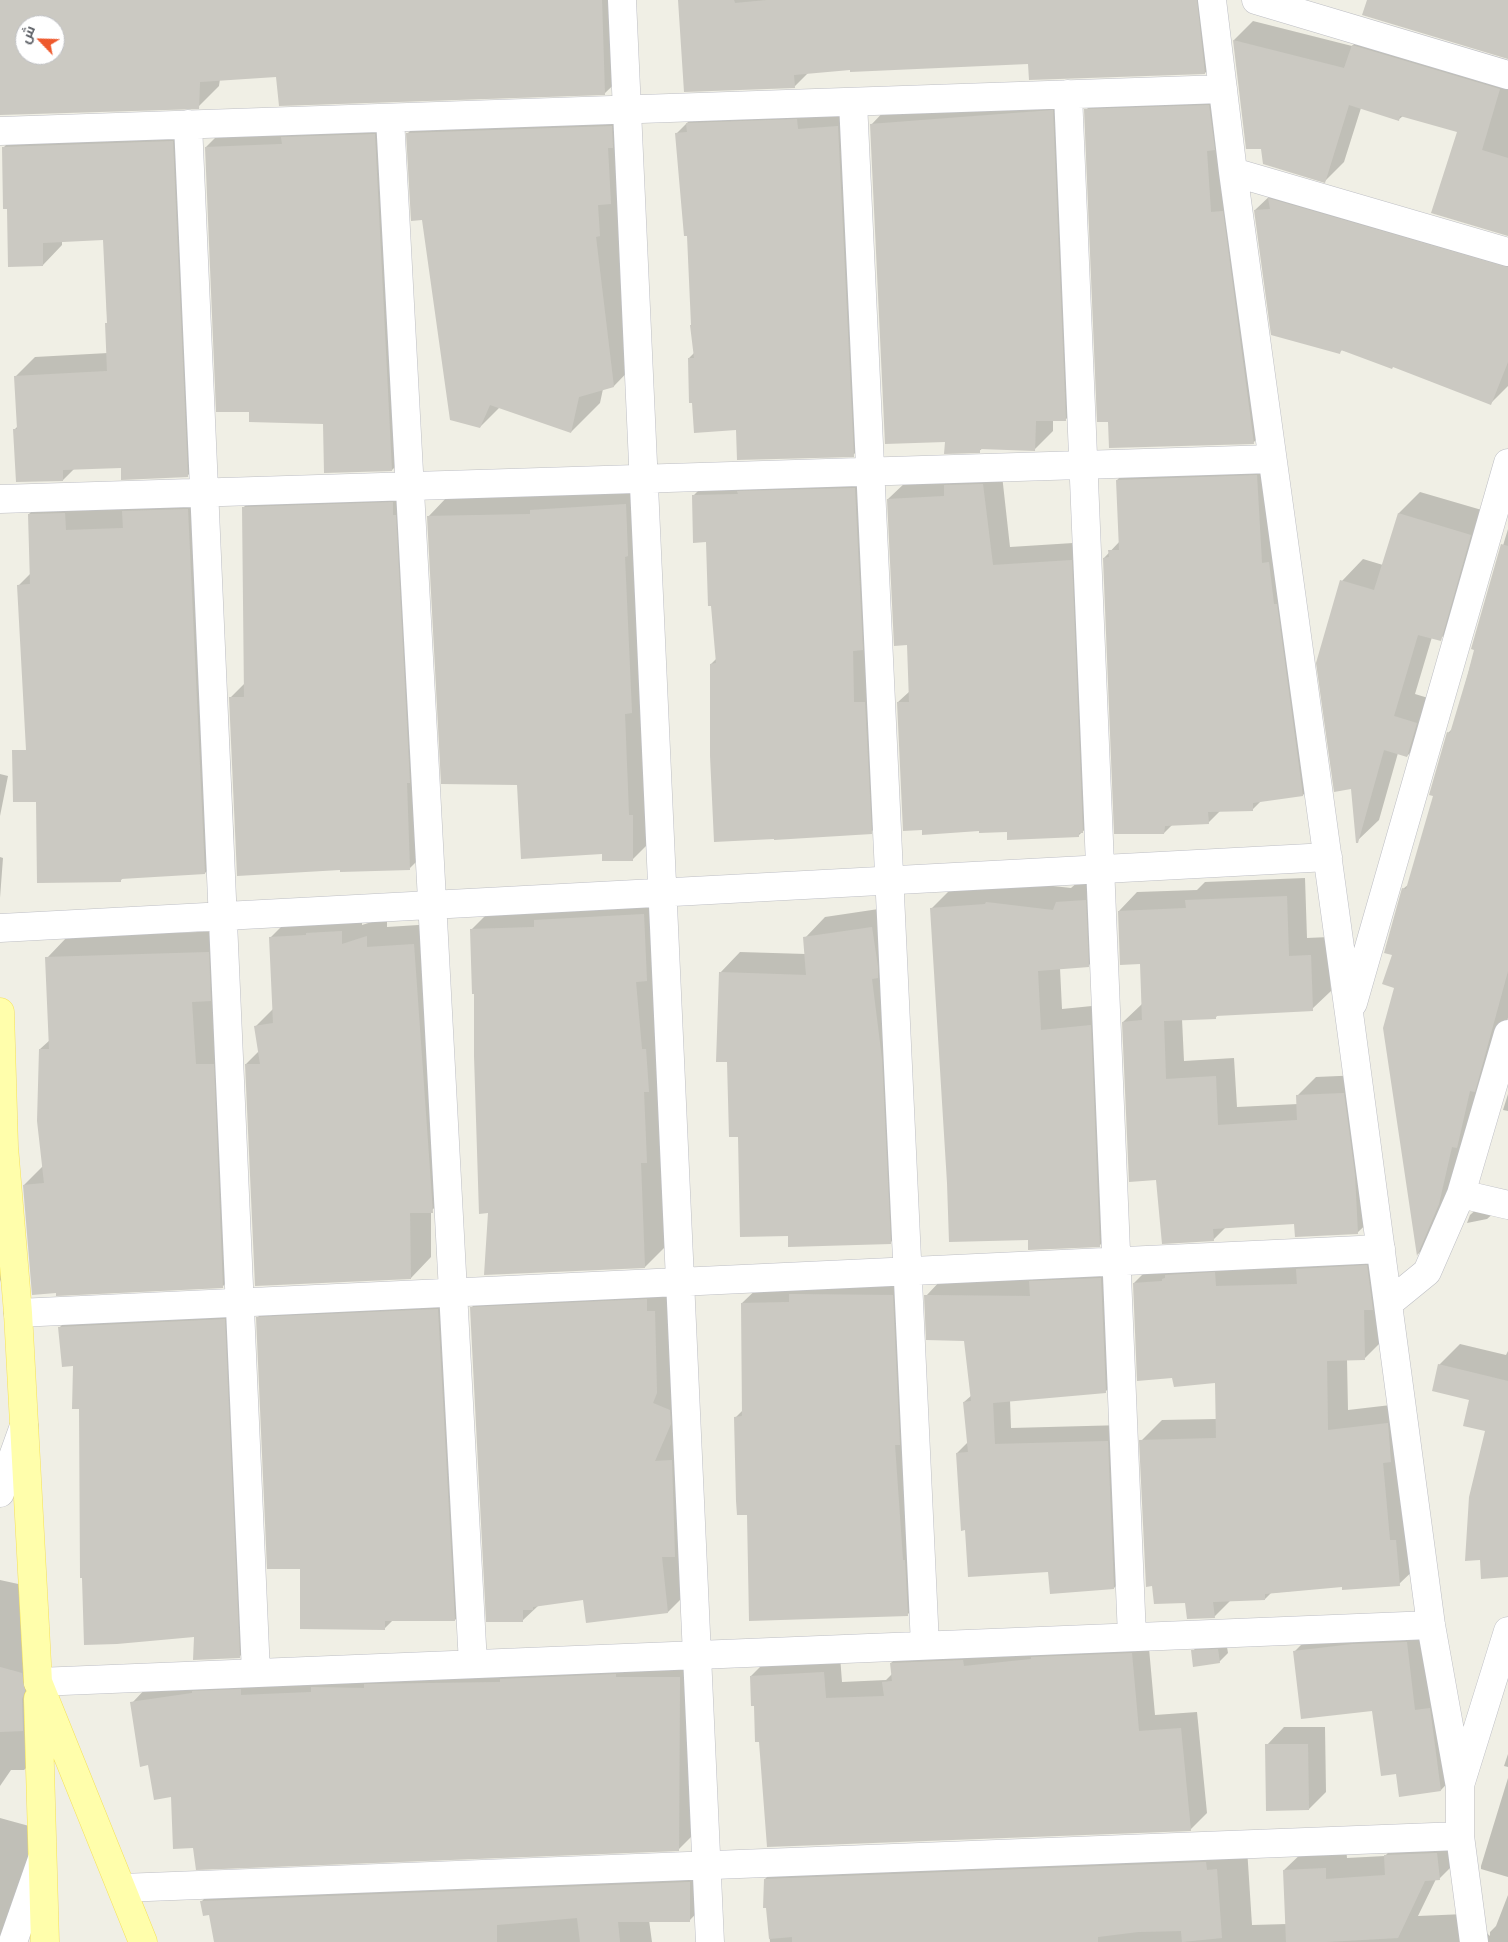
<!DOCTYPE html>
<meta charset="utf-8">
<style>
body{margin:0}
#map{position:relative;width:1508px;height:1942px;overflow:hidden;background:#f0efe5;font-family:"PT Sans Narrow",Cairo,sans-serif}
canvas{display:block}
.north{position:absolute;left:15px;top:15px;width:50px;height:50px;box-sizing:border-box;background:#fff;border:1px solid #bebfc2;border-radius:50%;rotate:294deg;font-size:14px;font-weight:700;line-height:20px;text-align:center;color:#5d6066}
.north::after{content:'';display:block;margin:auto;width:18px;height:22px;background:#ee592d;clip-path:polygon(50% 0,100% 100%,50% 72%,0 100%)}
</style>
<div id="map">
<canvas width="1508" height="1942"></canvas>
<div class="north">ش</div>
</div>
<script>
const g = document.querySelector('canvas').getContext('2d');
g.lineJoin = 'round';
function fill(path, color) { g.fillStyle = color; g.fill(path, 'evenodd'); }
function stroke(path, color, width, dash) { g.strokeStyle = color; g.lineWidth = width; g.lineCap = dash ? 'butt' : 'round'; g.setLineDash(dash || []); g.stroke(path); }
const shadow = new Path2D(`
 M0,0H623L626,73L605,93L277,75L220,79L219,86L198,107L0,114ZM25,25H55V55H25Z
 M678,0H1217L1224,54L1205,73L1029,63L851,69L808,73L794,87Z
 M1253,21L1352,46L1372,26L1508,67V235L1458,131L1403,116L1398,120L1361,108L1344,162L1325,181L1262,148L1234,40Z
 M1230,84L1274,421L1253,443L1086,110L1107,89Z
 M1071,93L1084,402L1065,420H1053V431L1034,450L983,448L979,451L946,441L871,125L889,106Z
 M640,98L642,357L614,386L603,389L600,403L571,432L500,407L480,427L423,219L408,133L436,105Z
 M858,107L873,436L853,455L737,428L689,358L694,353L688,234L676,134L696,114Z
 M395,114L412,450L392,470L324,423L206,147L226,127Z
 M192,122L207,457L187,476L122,466L75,468L63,480L14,430L18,426L15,377L35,357L108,353L105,239L62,241V245L43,265L8,208L4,147L23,128Z
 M1273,193L1508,246V386L1491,403L1394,366L1342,350L1340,352L1255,210Z
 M1274,458L1320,777L1303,795L1262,800L1253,809L1221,810L1208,823L1173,824L1164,833L1104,558L1120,541L1117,480L1135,463Z
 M1001,466L1010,547L1089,542L1101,814L1078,836L1008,830L898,702L910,691L908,644L888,499L907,481Z
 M873,470L889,814L871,832L711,664L717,658L707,541L693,496L711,478Z
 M217,480L234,844L205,873L124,877L121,880L36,647L18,586L31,573L29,514L58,485Z
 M413,482L430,848L410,868L230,698L245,683L243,508L263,487Z
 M645,485L652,840L632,860L603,853L518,784L428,517L448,496Z
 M1420,492L1492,513L1462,618L1440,639L1432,637L1415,694L1438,701L1428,735L1407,756L1398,753L1379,820L1357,841L1342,581L1363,559L1383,565L1399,513Z
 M1508,529V1018L1487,1085L1433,1239L1418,1254L1393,955L1403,889L1409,884L1435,796L1448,733L1453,728L1475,649L1472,648Z
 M0,774L8,776L0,816Z
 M0,857L3,858L0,898Z
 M1305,878L1307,938L1329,937L1331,991L1312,1009L1219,1014L1215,1018L1182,1019L1184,1061L1234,1058L1237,1107L1298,1104L1297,1096L1316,1077L1362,1075L1376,1215L1357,1233L1296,1223L1226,1227L1213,1240L1157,1178L1123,1022L1142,1004L1141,963L1119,911L1137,892L1197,890L1205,882Z
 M1107,879L1110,944L1088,966L1060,968L1062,1009L1112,1004L1121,1224L1100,1245L1029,1239L949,1183L931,909L953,887L1009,881L1071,888L1079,881Z
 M665,894L666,1246L645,1267L489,1212L471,930L492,909Z
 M892,907L910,1222L890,1243L789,1235L739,1135L728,1061L720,973L740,952L806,954L805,938L825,917Z
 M362,911V925L387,917V927L434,924L452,1191L431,1211V1257L411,1278L246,1064L259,1051L256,1026L273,1009L271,937L291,917Z
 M230,931L245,1265L223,1286L24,1185L43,1166L40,1049L50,1040L47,958L68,936Z
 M1508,1094V1111L1503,1110Z
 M1479,1207L1495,1212L1487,1219L1467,1223L1470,1215Z
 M1387,1245L1385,1338L1364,1359H1347L1348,1410L1408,1403L1420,1564L1399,1584L1343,1586L1271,1593L1265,1599L1231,1600L1214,1617L1186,1601L1141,1441L1162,1420L1217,1419L1216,1381L1173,1376L1134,1283L1155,1262Z
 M1117,1262L1122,1375L1106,1391L1010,1400L1011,1428L1124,1425L1130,1571L1114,1588L1049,1571L966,1529L957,1453L968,1442L964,1402L972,1395L965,1339L926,1296L942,1279L1032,1280L1047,1265Z
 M0,1265L6,1268L0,1282Z
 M914,1274L929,1593L907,1615L748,1514L736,1417L743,1410L742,1303L764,1282Z
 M666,1280L691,1403L673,1441L692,1440L688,1592L668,1612L584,1598L539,1605L522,1621L471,1308L491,1288Z
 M459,1289L475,1599L455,1620H393L384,1629L301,1568L257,1318L278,1297Z
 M240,1304L255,1641L239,1657L195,1636L80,1408L74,1365L60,1327L75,1311Z
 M1460,1344L1506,1355L1508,1351V1576L1486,1430L1471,1399L1439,1365Z
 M0,1580L32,1587L38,1756L24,1770H11L0,1786Z
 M1430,1619L1463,1767L1441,1790L1397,1773L1373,1709L1295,1651L1318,1628Z
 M1148,1637L1155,1715L1197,1712L1207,1813L1190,1830L761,1741L751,1676L767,1660L840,1656L842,1682L886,1680L892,1674L891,1663L908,1647Z
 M1226,1641L1228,1653L1219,1662L1193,1651L1201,1642Z
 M697,1660L696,1832L679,1849L194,1847L172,1795L149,1764L132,1703L149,1685Z
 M1284,1727H1325L1326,1792L1309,1809L1267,1745Z
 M1508,1754V1767L1504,1766Z
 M1508,1778V1877L1481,1869V1866Z
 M0,1818L40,1829L0,1942Z
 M1458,1832L1460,1858L1439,1879H1436L1418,1916L1465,1914L1490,1936V1932L1496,1926L1508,1895V1942H770L765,1879L786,1858L1247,1848L1252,1925L1287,1924L1284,1870L1305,1850L1346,1847L1347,1858L1385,1856L1406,1834Z
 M711,1861L710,1899L690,1920H649L652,1942H215L210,1914L202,1901L223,1880Z`);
const building = new Path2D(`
 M0,0H602L605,95L279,106L276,77L200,82L199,109L0,115ZM25,25H55V55H25Z
 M678,0H734L735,3L767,0H1197L1205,74L1029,80L1028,64L850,72V70L794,75L795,88L684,92Z
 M1367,0H1508V59L1362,15Z
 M1233,40L1344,68L1352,45L1500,89L1482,150L1508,158V236L1431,213L1457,132L1400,116L1399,121L1349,105L1325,183L1263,164L1261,149H1246Z
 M1209,105L1215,150L1207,151L1211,212L1223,211L1254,444L1109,448L1108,422H1097L1084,109Z
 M1053,110L1066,421H1036L1035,451L980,449V453L944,454L945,442L885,444L870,124Z
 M797,119L798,129L838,126L854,457L737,460L736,430L694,433L692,403H689L688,358H694L690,325H691L687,236H684L675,133L687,132L686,123Z
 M612,126L613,148H608L611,204L598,205L600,236L596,237L614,387L579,397L571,433L490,405L480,428L450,420L422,220L411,221L406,133Z
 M375,134L392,471L324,473L323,424L249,422V412H216L205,147L282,144L281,137Z
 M173,141L188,477L121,480V468L63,470V481L16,482L13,429H17L14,376L107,371L105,323H107L103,240L43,243V266L8,267L7,209H3L2,147Z
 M1268,198L1508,267V362L1491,405L1393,367L1392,369L1341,350L1340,354L1271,335L1254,210L1270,209Z
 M1257,475L1262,563L1269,562L1274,604H1277L1303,796L1253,803V811L1208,812L1209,824L1165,826L1164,834H1114L1103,558L1109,557L1108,550H1119L1116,480Z
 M983,484L993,565L1072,560L1083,833H1079V837L1007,840V832L979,833V831L922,835V830L903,831L897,702H909L907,645L894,646L887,499L944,496V485Z
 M855,488L863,650L853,651L854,702H865L872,834L774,840V839L714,842L710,756V664L716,663L711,606H708L706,542L693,543L692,495L738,494L737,491Z
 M393,502V515H396L410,783H407L410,870L340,872V870L237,876L229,697H244L242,507Z
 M626,504L628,556L625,557L632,713L625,714L629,815H633V861H602V854L521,859L517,785L441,784L427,516L530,514V510Z
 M188,509L205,874L121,879V882L37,883L36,802H13L12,750H26L17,585L30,584L28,514L65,513L66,530L123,528L122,511Z
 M1398,513L1471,535L1441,641L1418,635L1394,716L1417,723L1407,757L1384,750L1358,843H1356L1351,789L1334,792L1316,663L1340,580L1374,590Z
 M1501,544L1508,546V971L1475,1092L1470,1091L1457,1148L1452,1147L1439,1204L1417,1256L1383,1028L1394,988L1382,984L1392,955L1384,953L1402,888L1406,889L1433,796L1429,795L1447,732L1450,733L1468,673L1474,650L1471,649Z
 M1287,896L1289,956L1311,955L1313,1011L1216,1016V1019L1164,1021L1166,1079L1216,1076L1218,1125L1297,1120L1296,1095L1344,1093L1355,1175L1358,1234L1295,1237L1294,1224L1213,1229L1214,1241L1162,1244L1156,1180L1129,1182L1122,1022L1142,1020L1140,964L1120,965L1118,911L1186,908L1185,900Z
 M1086,900L1089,967L1038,971L1041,1030L1091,1025L1100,1247L1028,1250V1240L949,1242L947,1183L930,908L985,904L986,902L1053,910L1056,902Z
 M644,914L647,981L636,982L642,1049H646L649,1092H644L647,1163H641L645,1268L484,1275L488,1213L479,1214L474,1056V994H472L470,929L534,927V920Z
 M872,927L878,967V978L872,979L882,1059L891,1244L788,1247V1236L740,1237L738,1137H729L727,1062H716L719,972L806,975L803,937Z
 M342,931V944L367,936V947L414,944L433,1213H410L411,1279L255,1286L245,1064H260L254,1026L273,1023L269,937L306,935V933Z
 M209,952L211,1001L192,1002L196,1064H214L223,1288L56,1296V1293L32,1295L23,1185L44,1183L37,1121L39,1049H49L45,957Z
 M1367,1265L1373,1310H1364L1365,1360L1327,1361L1328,1430L1388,1423L1391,1462L1383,1463L1390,1540H1396L1400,1586L1342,1590V1587L1265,1594V1600L1213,1602L1215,1618L1187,1619L1185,1603L1154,1604L1152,1586L1146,1587L1139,1440L1216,1438L1215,1383L1174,1387L1172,1378L1137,1381L1133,1283L1162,1281V1279L1165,1278V1275L1215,1272L1216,1286L1297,1284L1296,1269Z
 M1101,1278L1106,1393L993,1403L995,1444L1108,1441L1114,1589L1050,1594L1048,1572L968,1577L965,1530L961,1531L956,1453L968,1452L963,1402L971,1401L964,1341L926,1340L924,1295L1030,1296L1029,1281Z
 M789,1294L893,1295L900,1445H895L903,1560H905L908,1616L749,1621L747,1515H737L736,1501L734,1417L742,1416L741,1303L789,1302Z
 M647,1299V1311H655L657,1393L653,1403L670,1410L671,1424L655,1461L672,1460L675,1557H662L668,1613L586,1623L583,1600L533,1607V1610H523V1622H486L470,1307Z
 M438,1309L455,1621H385V1630L300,1629V1569H267L256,1317Z
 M225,1319L240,1658L193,1660L194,1637L117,1644L84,1645L82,1578H80L79,1409H72L73,1366L62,1367L58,1327Z
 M1438,1364L1508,1381V1577L1481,1579L1480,1560L1465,1561L1469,1497L1485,1431L1463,1426L1469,1400L1432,1391Z
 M1407,1642L1415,1710L1430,1708L1441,1791L1399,1797L1396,1774L1381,1776L1372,1711L1301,1719L1293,1651L1353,1644Z
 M1218,1649L1220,1663L1193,1667L1191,1650Z
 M1132,1653L1139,1731L1181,1728L1191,1831L767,1847L759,1742H755L754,1706H751L750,1676L824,1672L826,1698L884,1696L882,1682L892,1681L890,1663L963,1660L964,1666L1031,1659V1657Z
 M0,1667L22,1673L25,1691L22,1699L23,1731L0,1732Z
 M616,1674V1677H680L679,1851L196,1870L193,1848L173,1849L171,1797L154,1800L148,1765L140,1767L130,1702L192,1693V1691L241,1689V1695L311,1692V1687L364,1688V1684L500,1682V1679Z
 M1265,1744H1308L1309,1810L1266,1811Z
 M1437,1853L1440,1880L1425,1881L1398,1938L1326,1942H1286L1283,1870L1326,1868V1879L1385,1875L1384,1855Z
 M1206,1862L1207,1870L1217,1869L1222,1938L1182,1942L1181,1931L1138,1932L1098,1937V1942H792V1937L769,1939L766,1908H763L764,1879Z
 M690,1882V1922H618L620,1942H580L577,1918L497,1925V1942H214L209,1915L203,1916L200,1901Z`);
const minor = new Path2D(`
 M622,0L710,1942
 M1212,0L1233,172L1349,1013L1431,1625L1460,1787V1836L1474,1942
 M1256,0L1508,75
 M1068,94L1132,1637
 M853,102L925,1645
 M390,118L473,1664
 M188,124L256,1673
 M0,131L1223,89
 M1233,172L1508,252
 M0,499L1272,459
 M0,928L1328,857
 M1353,1003L1508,463
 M1461,1194L1508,1205
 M1389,1303L1427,1272L1461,1194L1508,1034
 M18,1313L1381,1249
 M0,1493L24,1426
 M38,1682L1431,1625
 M1461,1782L1508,1631
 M122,1888L1460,1836
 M13,1942L42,1859`);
const major = new Path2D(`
 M0,1012L4,1147L18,1313L38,1682L143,1942
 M38,1699L45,1942`);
fill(shadow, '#0003');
fill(building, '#cbc9c2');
stroke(minor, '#bdbec4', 29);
stroke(major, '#f5e159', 29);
stroke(minor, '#fff', 28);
stroke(major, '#fffeab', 28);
</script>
